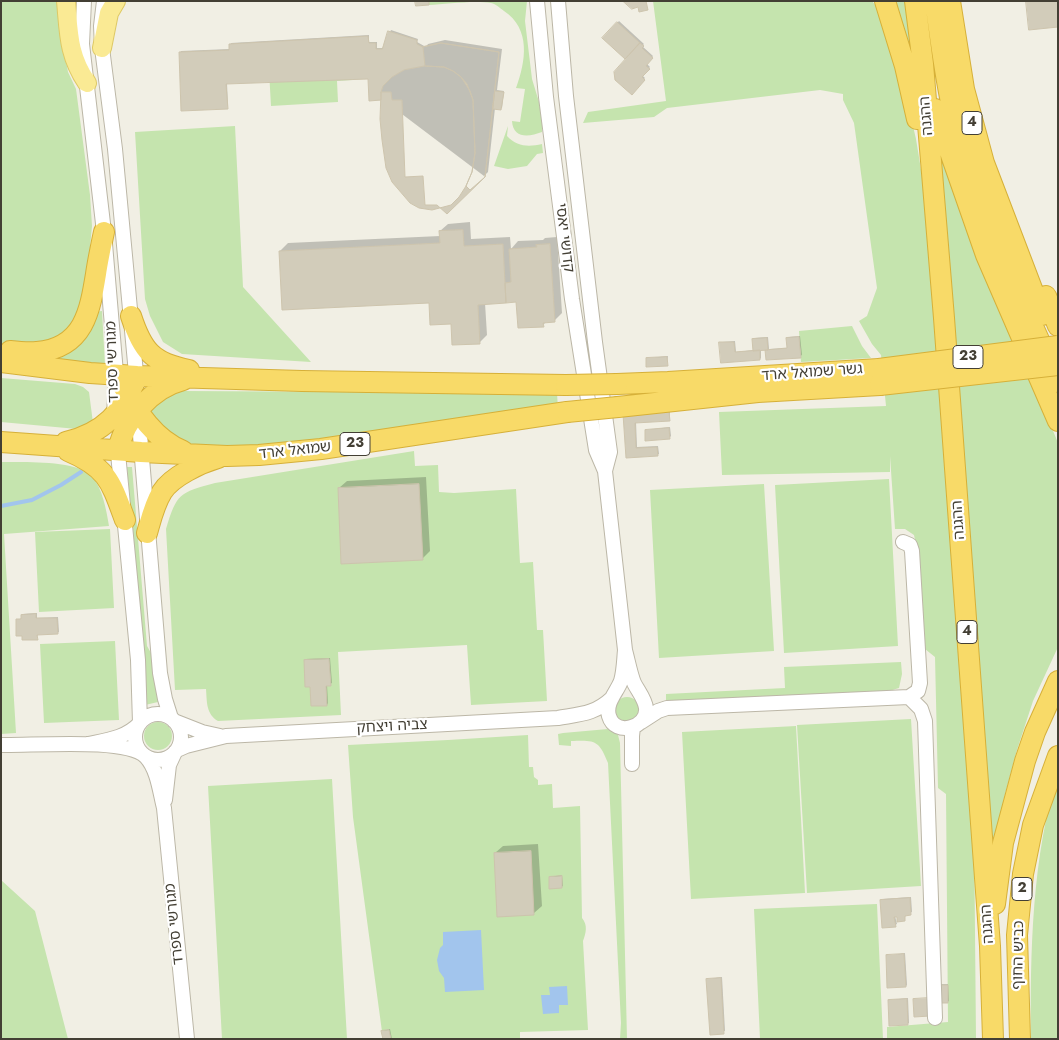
<!DOCTYPE html>
<meta charset="utf-8">
<style>
body{margin:0}
#map{position:relative;width:1059px;height:1040px;overflow:hidden;background:#f1efe4;font-family:Jost,sans-serif}
canvas{display:block}
.frame{position:absolute;inset:0;border:2px solid #433f34;pointer-events:none}
</style>
<div id="map">
<canvas width="1059" height="1040"></canvas>
<div class="frame"></div>
</div>
<script>
const g = document.querySelector('canvas').getContext('2d');
g.lineJoin = 'round';
function fill(path, color) { g.fillStyle = color; g.fill(path, 'evenodd'); }
function stroke(path, color, width, dash) { g.strokeStyle = color; g.lineWidth = width; g.lineCap = dash ? 'butt' : 'round'; g.setLineDash(dash || []); g.stroke(path); }
function label(font, color, halo, rows, align = 'center') {
  g.font = font + ' Jost,"Noto Sans Hebrew",sans-serif'; g.lineWidth = 4.5; g.setLineDash([]); g.textBaseline = 'middle'; g.strokeStyle = halo; g.fillStyle = color; for (const [text, x, y, turn = 0] of rows) {
    g.save(); g.translate(x, y); g.rotate((+turn || 0) * Math.PI / 180); g.textAlign = isNaN(turn) ? turn : align; if (halo) g.strokeText(text, 0, 0); g.fillText(text, 0, 0); g.restore();
  }
}
const green = new Path2D(`
 M1,1H60L64,49L68,72L76,89L90,195L92,226L86,291L70,334L28,348L1,346Z
 M429,1H527L525,21L532,79L539,102L542,121V132C529,137 513,139 512,121L520,122L525,89L516,88C526,61 531,29 504,11C500,8 496,4 491,3C476,0 445,4 429,5Z
 M653,1H872L882,13L892,37L916,139L932,237L974,824L976,1039H887V1027L948,1022L946,794L938,788L935,657L920,645L916,545L914,535L905,529H895L890,456V472L722,475L719,412L886,406L881,355L872,344L859,321L867,316L877,288L854,123L843,100V94L820,90L667,108L654,117L583,123L588,112L666,101Z
 M891,1H907L918,78Z
 M351,49L352,80L337,81L338,102L271,106L268,53Z
 M235,126L243,287L311,362L182,354L163,342L150,316L145,299L135,132Z
 M508,126L507,136C517,147 529,147 542,144L543,153L537,154L527,166L508,169L494,166Z
 M940,152L1058,443V647L1033,701L1017,750L1004,798L991,860Z
 M102,311L105,365L38,358L93,312Z
 M852,326L862,346L871,358L801,362L799,331Z
 M1,378L75,384L83,387L89,392L93,423L77,429L1,422Z
 M182,391L557,393L558,409L301,444L198,448L176,441L146,411L166,395Z
 M414,451L415,466L438,465L439,492L454,493L516,489L520,563L533,562L537,630H543L547,701L471,705L467,645L338,652L341,715L218,721C206,714 207,702 206,689L175,690L166,529C177,493 179,493 215,483Z
 M1,462C22,462 78,460 92,476C103,490 106,509 109,526L4,534L16,733L1,734Z
 M127,467H132L147,646L151,653L158,702L145,705L143,657Z
 M889,479L898,646L784,653L775,485Z
 M764,484L774,651L659,658L650,490Z
 M110,529L114,608L39,612L35,532Z
 M115,641L119,720L44,723L40,644Z
 M901,662L902,674L899,688L889,691L686,701L666,700V694L785,688L784,667Z
 M614 710a13 13 0 1 1 26 0a13 13 0 1 1-26 0Z
 M911,719L921,886L807,893L797,725Z
 M144 736a14 14 0 1 1 28 0a14 14 0 1 1-28 0Z
 M796,726L805,893L691,899L682,732Z
 M608,729L618,735L620,743L627,1039H620L621,1023L608,763C599,740 595,740 571,741V746L559,745L558,734L563,733Z
 M528,735L529,767H533L534,777L538,780V785L552,784L553,808L580,806L582,918C588,925 586,933 583,941L588,1030L520,1032V1039H383L353,817L348,745L448,740Z
 M1058,774V1039H1031C1030,954 1032,855 1058,774Z
 M332,779L347,1039H222L208,786Z
 M1,880L35,911L68,1039H1Z
 M877,904L883,1039H760L754,909Z`);
const water = new Path2D(`
 M481,930L484,990L445,992L444,978L439,971L437,960L440,948L443,945V932Z
 M567,986L568,1005H559V1013L543,1014L541,995H550L549,987Z`);
const shadow = new Path2D(`
 M619,21L644,44L642,46L653,56L647,64L650,67L642,75L645,78L631,93L627,59L604,38Z
 M391,30L418,39L417,42L426,47L428,44L445,40L502,49L497,90L504,91L502,108H495L488,172L484,176L382,99L369,78L227,83L228,106L227,107L180,53L181,51L230,49L231,43L369,35V42H377V48H383Z
 M470,222L471,239L510,237L511,249L518,241L543,240L545,238L557,237L562,313L554,321H547L543,325L517,301L485,303L487,335L479,343L452,322L430,301L280,251L288,243L440,236V231L448,224Z
 M800,336L802,355L800,356L767,359V349H761V358L760,359L722,362L721,343L722,342L735,341L736,352L754,350L753,339L755,338L768,337L769,349L788,348L787,338L789,337Z
 M668,356L667,365L647,359L649,358Z
 M670,411V419L669,420L636,422L637,447L658,446L659,454L657,455L627,457L624,415Z
 M670,427L671,436L669,438L646,430Z
 M426,477L430,551L422,559L339,488L347,481Z
 M37,613V618L58,617L59,632L57,633L38,634L37,638L17,620L22,618L23,614Z
 M330,658L332,683L327,685L328,703L327,705L311,686L305,660L306,659Z
 M538,844L542,906L534,913L495,853L503,846Z
 M562,875L563,886L561,887L550,877Z
 M911,897L912,912L906,914L904,920L898,916H895L897,924L895,925L881,901L883,899Z
 M905,953L907,985L906,986L887,956Z
 M722,977L725,1031L711,1033L708,979Z
 M941,984H948L949,1001L947,1002L940,985Z
 M908,998L909,1023L907,1024L889,1000Z
 M390,1029L392,1039H384L383,1031Z`);
const stream = new Path2D(`
 M1,506L32,500L61,485L81,472`);
const building = new Path2D(`
 M415,1H429V5L416,6Z
 M623,1H646L648,10L639,12L638,7L632,9Z
 M1026,1H1058V27L1029,30Z
 M617,22L640,43L625,59L602,38Z
 M388,31L417,40V44L423,47L441,43L499,52L485,177L447,214L437,205H425L423,176L405,177L402,100H392L391,92H381V100L369,101L368,79L226,84L228,109L181,111L179,52L229,50V44L368,36L369,43H376V49H382Z
 M441,43L499,52L485,177L470,190L466,186L472,172L475,153L473,100L470,91L461,77L453,71L444,67L425,66L423,47Z
 M640,43L644,46L642,48L653,58L646,66L650,69L642,77L645,80L632,95L615,80L614,72Z
 M425,66L444,67L453,71L461,77L467,84L473,100L475,153L472,172L466,186L459,197L451,205L432,210L419,208L410,203L392,182L386,168L382,140L380,119L381,92L383,86L392,77L404,70Z
 M495,91L504,92L501,110L493,109Z
 M463,230L464,246L503,244L506,303L478,305L480,344L452,345L451,324L430,325L429,303L282,310L279,251L440,243L439,231Z
 M550,244L555,322L543,323L544,327L518,328L516,302L506,303L505,283L511,282L509,249L537,247L536,245Z
 M799,337L801,358L766,360L765,350L787,348L786,338Z
 M767,338L768,350L753,351L752,339Z
 M719,342H734L735,352L760,350V360L721,363Z
 M667,357L668,366L646,367V358Z
 M669,412L670,421L635,423L636,448L657,447L658,456L626,458L623,414Z
 M669,428L670,439L645,441V430Z
 M419,484L423,560L341,564L338,488Z
 M36,614V618H57L58,634L37,635L38,640H22V636H16V619H21V615Z
 M329,659L331,686H326L327,706H311L310,687H305L304,660Z
 M531,851L534,915L497,917L494,853Z
 M562,876V888L549,889V877Z
 M910,898L911,915L905,916V921L897,922V917H894L896,927L882,928L880,900Z
 M904,954L906,987L887,988L886,955Z
 M721,978L724,1034L710,1035L706,979Z
 M938,985H948V1003H939Z
 M929,998L930,1016L914,1017L913,999Z
 M907,999L908,1025L889,1026L888,1000Z
 M389,1030L391,1039H383L381,1031Z`);
const minor = new Path2D(`
 M84,1L82,44L104,232L116,373L114,416
 M104,1L101,26L102,48L115,149L137,384
 M537,1L546,97L572,299L596,450L605,471L625,650C628,661 630,673 634,683C638,691 645,699 646,708C648,728 615,737 609,716C605,703 617,692 621,681C624,671 624,660 625,650
 M558,1L566,96L595,342L610,452L605,471
 M138,411L160,673L165,699L171,718
 M903,542L910,545L912,551L920,683L918,691L909,697
 M135 737a23 23 0 1 1 46 0a23 23 0 1 1-46 0Z
 M174,721L202,732L220,736
 M641,722L658,711L667,708L909,697L921,709L925,721L935,1018
 M88,744C108,740 126,738 140,723L138,660L117,443
 M1,745C31,746 127,737 146,757C158,770 160,793 164,808L187,1039
 M177,750L186,746L226,736L558,718C581,714 595,714 612,698
 M632,764V736L633,727
 M165,800L169,765L175,752`);
const major = new Path2D(`
 M66,1C69,33 68,55 87,83
 M102,48L109,13L116,1`);
const highway = new Path2D(`
 M885,1L905,66L917,119
 M915,1L923,64L944,318L990,946L993,1039
 M935,1C940,35 944,69 951,102C973,200 1017,291 1058,382
 M950,1L964,89L984,163L1042,315
 M935,109L986,255L1058,421
 M1046,296L1058,326
 M131,316C142,350 152,363 189,370
 M10,351C19,352 28,353 37,352C84,348 90,311 96,274C98,260 101,246 104,232
 M1,362L90,373L137,376L302,381L566,385
 M617,384L668,382L879,369
 M123,386C138,413 154,439 183,451
 M618,407L758,392L880,385
 M1,442L141,452L227,456L259,455L321,449L567,412
 M66,442C104,433 123,412 137,376
 M118,450C125,419 151,388 183,380
 M68,451C108,468 111,482 125,520
 M147,533C151,519 154,505 162,492C172,476 201,463 218,458
 M995,904L1003,843L1025,761L1035,732L1058,681
 M1020,1039L1017,935L1023,874L1033,825L1058,756`);
const highwayBridge = new Path2D(`
 M879,369L1058,346
 M566,385L617,384
 M880,385L1058,365
 M567,412L618,407`);
const shields = [
 [972,123,20],
 [968,357,30],
 [355,444,30],
 [967,632,20],
 [1022,889,20]
];
const shieldNames = [
 ["4",972,123],
 ["23",968,357],
 ["23",355,444],
 ["4",967,632],
 ["2",1022,889]
];
const streetNames = [
 ["ההגנה",927,116,-95],
 ["קדושי יאסי",564,238,83],
 ["מגורשי ספרד",113,362,-92],
 ["גשר שמואל ארד",812,373,-4],
 ["שמואל ארד",295,451,-6],
 ["ההגנה",959,520,-94],
 ["צביה ויצחק",392,727,-3],
 ["מגורשי ספרד",175,924,-96],
 ["ההגנה",988,924,-94],
 ["כביש החוף",1019,955,-89]
];
fill(green, '#c5e4ae');
fill(water, '#a2c5ed');
fill(shadow, '#0003');
stroke(stream, '#a2c5ed', 4);
fill(building, '#d2ccba');
stroke(building, '#cdc4ad', 1);
stroke(minor, '#bcb7a7', 16);
stroke(major, '#dec965', 20);
stroke(highway, '#d6b039', 22);
stroke(minor, '#fff', 14);
stroke(major, '#faea94', 18);
stroke(highway, '#f8da68', 20);
stroke(highwayBridge, '#d6b039', 22, []);
stroke(highwayBridge, '#f8da68', 20);
for (const [x, y, w] of shields) { const box = new Path2D(); box.roundRect(x - w / 2, y - 11.5, w, 23, 4); g.fillStyle = '#fff'; g.fill(box); stroke(box, '#433f34', 1); }
label('bold 14px', '#433f34', null, shieldNames);
label('15px', '#433f34', '#fff', streetNames);
</script>
